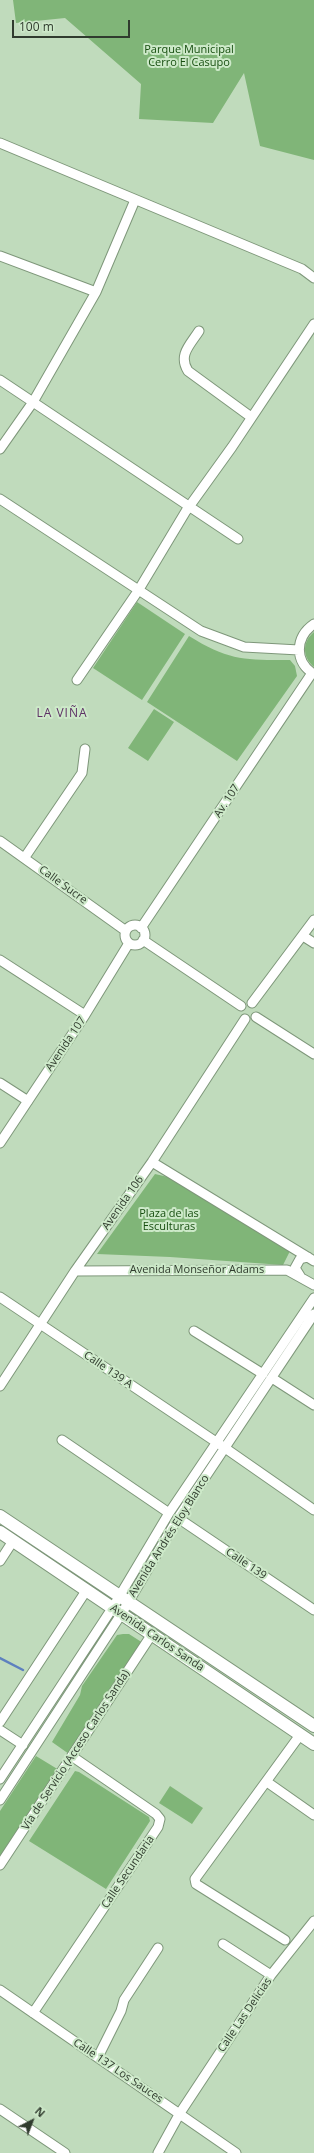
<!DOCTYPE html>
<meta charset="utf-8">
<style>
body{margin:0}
#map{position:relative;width:314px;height:2153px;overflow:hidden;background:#c0dbbc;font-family:"Open Sans",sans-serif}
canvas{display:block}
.north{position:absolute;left:12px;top:2101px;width:40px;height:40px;-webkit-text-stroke:3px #cde9c9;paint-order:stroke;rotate:42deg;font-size:11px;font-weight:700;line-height:16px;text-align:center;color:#303b2e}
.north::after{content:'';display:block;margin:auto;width:14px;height:18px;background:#303b2e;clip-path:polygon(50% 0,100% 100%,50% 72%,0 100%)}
.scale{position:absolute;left:12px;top:20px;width:118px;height:18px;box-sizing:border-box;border:2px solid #303b2e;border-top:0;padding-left:5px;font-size:12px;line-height:14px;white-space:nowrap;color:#303b2e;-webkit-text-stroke:3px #cde9c9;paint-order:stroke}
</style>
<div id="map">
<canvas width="314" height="2153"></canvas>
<div class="north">N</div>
<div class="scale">100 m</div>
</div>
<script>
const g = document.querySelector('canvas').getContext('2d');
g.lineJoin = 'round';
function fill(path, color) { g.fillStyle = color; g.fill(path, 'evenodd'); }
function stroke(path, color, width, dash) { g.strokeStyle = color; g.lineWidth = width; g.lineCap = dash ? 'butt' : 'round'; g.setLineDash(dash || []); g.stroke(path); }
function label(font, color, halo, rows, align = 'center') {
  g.font = font + ' "Open Sans",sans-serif'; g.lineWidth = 4; g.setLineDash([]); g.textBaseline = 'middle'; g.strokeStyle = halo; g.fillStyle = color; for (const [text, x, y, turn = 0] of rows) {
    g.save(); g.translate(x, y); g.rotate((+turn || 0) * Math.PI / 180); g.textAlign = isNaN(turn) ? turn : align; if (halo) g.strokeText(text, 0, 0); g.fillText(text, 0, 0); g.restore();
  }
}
const green = new Path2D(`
 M13,0H314V160L260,146L244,73L213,123L139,119L141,84L65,18L16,23Z
 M137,602L185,634L142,700L93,668Z
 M314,632V667C302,657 302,642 314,632Z
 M189,636C229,661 245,660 290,660L295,666L297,676L237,761L147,702Z
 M154,709L174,722L148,761L128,748Z
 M155,1174L168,1177L188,1188L290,1251L283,1265L170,1257L97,1254Z
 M123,1634H129L143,1643L69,1754L52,1742L80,1695L82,1686L117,1635Z
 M36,1756L59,1770L0,1859V1811Z
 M75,1771L79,1772L149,1817L150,1821L106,1889L29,1841Z
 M170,1786L203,1808L192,1824L159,1803Z`);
const stream = new Path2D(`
 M0,1658L23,1670`);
const street = new Path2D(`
 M0,143L302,269L314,278
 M0,256L96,292
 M199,331C190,345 178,355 188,371L251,417
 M0,380L238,539
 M0,449L33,402L96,292L135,200
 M0,499L201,631L244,647L299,650
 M314,624C295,637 294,662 314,674
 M77,680L138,591L186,511L232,447L314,324
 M0,841L126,931
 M25,857L82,773L85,749
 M125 935a10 10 0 1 1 20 0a10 10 0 1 1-20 0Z
 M141,928L312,673
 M303,936L314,943
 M143,940L241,1006
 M0,960L85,1015
 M252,1003L314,920
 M256,1017L314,1054
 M0,1083L28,1101
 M0,1143L85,1015L129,943
 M152,1162L314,1261
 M75,1271L287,1270L314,1285
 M300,1276L295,1268L300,1259L308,1257
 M0,1297L225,1448L314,1510
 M194,1331L263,1374
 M272,1378L314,1405
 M0,1386L75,1271L152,1162L245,1019
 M62,1440L169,1513
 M178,1518L314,1610
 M0,1561L13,1541
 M0,1722L86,1591
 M0,1730L23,1745
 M0,1779L113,1607L169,1513L314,1298
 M267,1782L314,1815
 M0,1800L122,1613L178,1518L314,1314
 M0,1865L152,1634
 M285,1940L196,1884L195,1879L300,1735
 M223,1944L271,1975
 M0,1990L236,2153
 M33,2013L158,1827L160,1819L156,1814L73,1757
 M98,2057L121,2011L124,2000L158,1948
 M0,2109L65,2153
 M158,2153L180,2113L271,1975L314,1921`);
const secondary = new Path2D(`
 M0,1516L314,1726
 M0,1532L314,1744`);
const parkNames = [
 ["Parque Municipal",189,50],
 ["Cerro El Casupo",189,63],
 ["Plaza de las",169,1214],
 ["Esculturas",169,1227]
];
const streetNames = [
 ["Av. 107",227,801,-57],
 ["Calle Sucre",63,885,36],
 ["Avenida 107",66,1044,-56],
 ["Avenida 106",123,1203,-55],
 ["Avenida Monseñor Adams",197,1270],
 ["Calle 139 A",108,1370,34],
 ["Avenida Andrés Eloy Blanco",169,1536,-58],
 ["Calle 139",246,1564,34],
 ["Avenida Carlos Sanda",157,1638,34],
 ["Vía de Servicio (Acceso Carlos Sanda)",76,1750,-57],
 ["Calle Secundaria",128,1872,-56],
 ["Calle Las Delicias",245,2015,-56],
 ["Calle 137 Los Sauces",118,2071,34]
];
const neighbourhoodNames = [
 ["LA VIÑA",62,714]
];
fill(green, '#80b578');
stroke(stream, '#5d80bf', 2.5);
stroke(street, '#7e977a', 11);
stroke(secondary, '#7e977a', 14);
stroke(street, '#fff', 9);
stroke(secondary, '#fff', 12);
label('11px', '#174e10', '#cde9c9', parkNames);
label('11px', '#303b2e', '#cde9c9', streetNames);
g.letterSpacing = '1px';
label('12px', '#5d3065', '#cde9c9', neighbourhoodNames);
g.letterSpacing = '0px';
</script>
